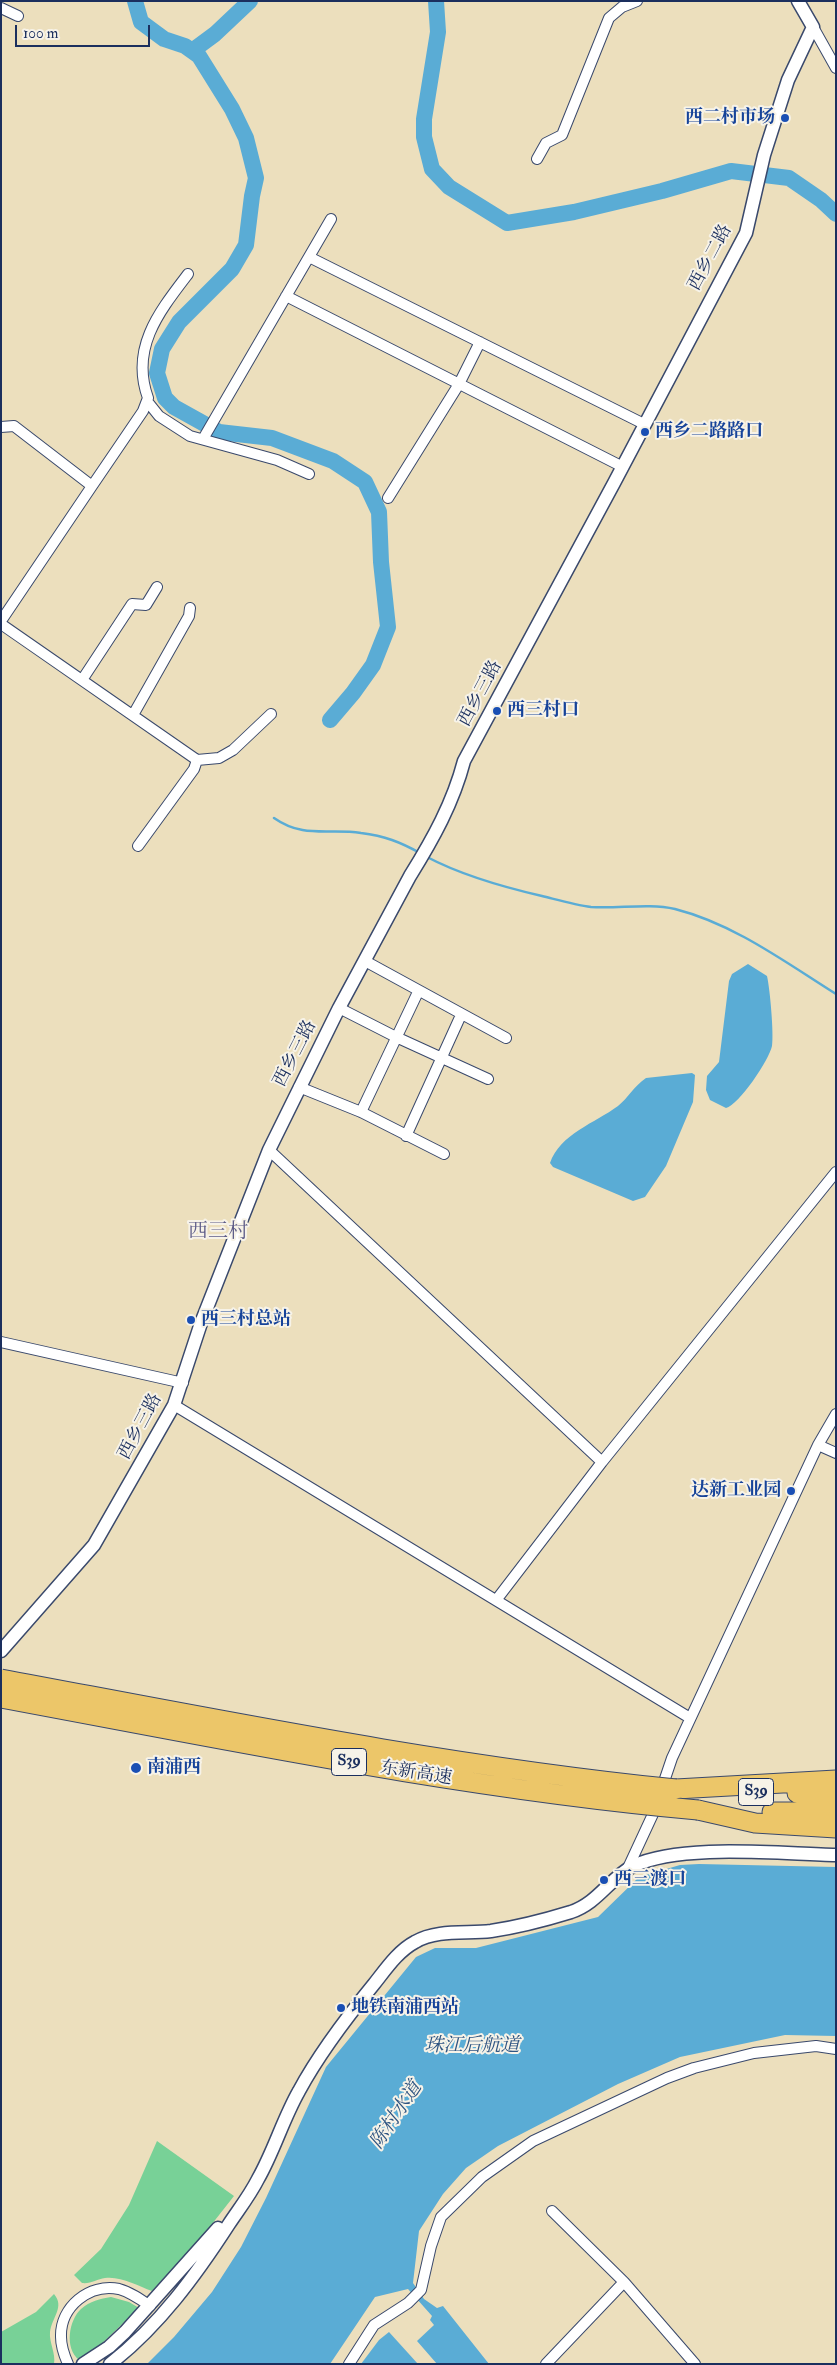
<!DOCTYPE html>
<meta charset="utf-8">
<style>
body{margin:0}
#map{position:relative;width:837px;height:2365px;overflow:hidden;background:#ecdfbd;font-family:"IM FELL Double Pica",serif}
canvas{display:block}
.frame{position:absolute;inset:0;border:2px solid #1b2f5e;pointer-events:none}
.scale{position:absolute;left:15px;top:25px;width:135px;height:22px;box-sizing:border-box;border:2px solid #1b2f5e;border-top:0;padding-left:6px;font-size:15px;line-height:18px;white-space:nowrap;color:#1b2f5e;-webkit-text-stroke:4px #f7f3e8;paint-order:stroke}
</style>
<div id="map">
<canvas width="837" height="2365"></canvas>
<div class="frame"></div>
<div class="scale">100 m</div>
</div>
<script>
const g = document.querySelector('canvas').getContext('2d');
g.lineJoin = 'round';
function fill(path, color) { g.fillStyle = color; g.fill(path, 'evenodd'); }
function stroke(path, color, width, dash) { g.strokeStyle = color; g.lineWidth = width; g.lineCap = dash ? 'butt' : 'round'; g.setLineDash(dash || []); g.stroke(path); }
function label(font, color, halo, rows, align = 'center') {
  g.font = font + ' "IM FELL Double Pica","Noto Serif SC",serif'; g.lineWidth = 4; g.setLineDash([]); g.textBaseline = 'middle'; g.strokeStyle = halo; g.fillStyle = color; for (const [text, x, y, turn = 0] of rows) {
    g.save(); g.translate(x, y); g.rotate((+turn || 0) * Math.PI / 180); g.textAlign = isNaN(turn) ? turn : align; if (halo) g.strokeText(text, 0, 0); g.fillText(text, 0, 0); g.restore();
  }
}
const green = new Path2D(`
 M157,2141L234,2196L201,2238L152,2291C138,2286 121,2276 105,2278C97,2279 91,2284 82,2283L74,2275L101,2249L129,2205Z
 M54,2294C65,2307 52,2317 50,2332C49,2343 56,2353 54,2364H1V2332L36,2312Z
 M111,2297L129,2302L139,2308L95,2350L79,2360C64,2348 69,2320 81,2309C90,2301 100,2299 111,2297Z`);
const water = new Path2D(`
 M748,964L767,976C770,989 774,1034 772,1046C769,1060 739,1105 726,1108L710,1100L706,1090L707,1076L719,1062L729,981L732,974Z
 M692,1073L695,1075L693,1102L666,1166L645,1197L633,1201L553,1167L550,1163C560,1134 595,1123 618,1106C628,1098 634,1086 646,1078Z
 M699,1864L836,1867V2036L785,2035L680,2057L618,2084L498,2146L466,2168L443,2194L419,2231L413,2283L424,2299L437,2308L443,2306L489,2364H437L417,2341L434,2325L430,2320L432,2316L408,2289L375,2297L330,2364H147L174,2337L212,2292L241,2247L266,2198L326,2067L416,1957L435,1948H476L598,1917L639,1877L680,1865Z
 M389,2332L418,2364H361L379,2340Z`);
const stream = new Path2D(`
 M274,818C304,839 328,828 361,833C385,836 400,842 420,853
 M427,857C463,876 503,887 542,896C558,900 575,905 591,907C618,909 648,903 675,909C734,924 785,962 836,994`);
const river = new Path2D(`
 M135,1L141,22L164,39L185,46L199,56L232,109L246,138L256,178L252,196L246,245L232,269L179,322L162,349L157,373L165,398L174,407L219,432L272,438L333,461L365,482L379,512L381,562L388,627L373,665L353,693L330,720
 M436,1L438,32L424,119V137L432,169L449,187L507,223L574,212L662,191L731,171L789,178L821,200L836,214
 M192,51L215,34L250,1`);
const minor = new Path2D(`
 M1,8L18,16
 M813,27L836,68
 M537,159L546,143L562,135L609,18L622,7L637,1
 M309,257L644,424
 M286,296L623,467
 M147,401L159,416L190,436L277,460L309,474
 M1,427L14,426L92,486L1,621
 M203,439L331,219
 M92,486L143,411L148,398C130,348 159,312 188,274
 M388,498L459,384L480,342
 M1,624L197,760L194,769L138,846
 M82,680L132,604L146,605L157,587
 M133,715L189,616L190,608
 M197,760L219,758L233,750L271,714
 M365,961L506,1038
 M339,1008L396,1037L488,1079
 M299,1087L361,1112L444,1154
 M361,1112L418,992
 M406,1136L461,1015
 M269,1150L602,1462
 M1,1342L183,1383
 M174,1405L690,1718
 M818,1445L836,1453
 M497,1599L602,1462L836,1172
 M627,1870L653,1814L672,1758L818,1445L836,1414
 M552,2211L624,2282L695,2364
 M68,2364C64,2355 61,2347 61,2337C60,2307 89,2283 119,2289C130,2292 140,2299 150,2306
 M349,2364L374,2325L408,2303L421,2290L431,2246L441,2217L482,2177L533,2141L667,2078L694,2068L754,2053L816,2046L836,2049
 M546,2364L624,2282`);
const tertiary = new Path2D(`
 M1,1651L94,1545L174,1405L201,1323L269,1150L339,1008L410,876C433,839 453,803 464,761L614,483L746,233L764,155L788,80L813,27L798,1
 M83,2364L109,2347L125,2332L218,2228
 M110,2364C159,2326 196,2275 229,2224C239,2209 250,2195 258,2179C274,2151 283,2119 299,2091C320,2052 347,2017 374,1984C386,1969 398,1951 415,1942C437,1929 467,1934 491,1931C518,1927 545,1920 571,1912C598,1903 610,1878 633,1866C682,1843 780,1854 836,1855`);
const motorway = new Path2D(`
 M676,1789L836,1780
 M797,1793L836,1794
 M698,1810L755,1823L836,1828
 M772,1812H836`);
const motorwayBridge = new Path2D(`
 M1,1679C226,1721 448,1766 676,1789
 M1,1698C233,1741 464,1789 698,1810`);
const markers = [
 [785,118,5,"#1a4fb4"],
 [645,432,5,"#1a4fb4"],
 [497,711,5,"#1a4fb4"],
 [191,1320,5,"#1a4fb4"],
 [791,1491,5,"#1a4fb4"],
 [136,1768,6,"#1a4fb4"],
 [604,1880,5,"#1a4fb4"],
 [341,2008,5,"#1a4fb4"]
];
const shields = [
 [349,1762,35],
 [756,1792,35]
];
const shieldNames = [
 ["S39",349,1762],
 ["S39",756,1792]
];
const transitNames = [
 ["西二村市场",775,118,"right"],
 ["西乡二路路口",655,432],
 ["西三村口",507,711],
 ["西三村总站",201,1320],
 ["达新工业园",781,1491,"right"],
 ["南浦西",147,1768],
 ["西三渡口",614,1880],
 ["地铁南浦西站",351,2008]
];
const streetNames = [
 ["西乡二路",711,258,-62],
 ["西乡三路",481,694,-62],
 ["西乡三路",296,1054,-63],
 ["西乡三路",141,1427,-62],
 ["东新高速",416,1774,9]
];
const waterNames = [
 ["珠江后航道",472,2047],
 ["陈村水道",397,2116,-56]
];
const quarterNames = [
 ["西三村",218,1233]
];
fill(green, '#78d197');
fill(water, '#5aacd5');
stroke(stream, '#5aacd5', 2.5);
stroke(river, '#5aacd5', 16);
stroke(minor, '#3a496c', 12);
stroke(tertiary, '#3a496c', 15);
stroke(motorway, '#3a496c', 21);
stroke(minor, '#fff', 10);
stroke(tertiary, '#fff', 12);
stroke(motorway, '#ecc669', 19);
stroke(motorwayBridge, '#3a496c', 21, []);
stroke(motorwayBridge, '#ecc669', 19);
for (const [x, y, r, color] of markers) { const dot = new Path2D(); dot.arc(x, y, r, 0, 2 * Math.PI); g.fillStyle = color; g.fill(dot); stroke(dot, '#f7f3e8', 2); }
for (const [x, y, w] of shields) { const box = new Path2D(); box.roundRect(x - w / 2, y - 13.5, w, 27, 4); g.fillStyle = '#f7f3e8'; g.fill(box); stroke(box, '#1b2f5e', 1); }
label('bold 16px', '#1b2f5e', null, shieldNames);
label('bold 18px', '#164399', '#f7f3e8', transitNames, 'left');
label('18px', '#1b2f5e', '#f7f3e8', streetNames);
label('italic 19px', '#2e5482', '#f7f3e8', waterNames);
label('20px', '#5e5d88', '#f7f3e8', quarterNames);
</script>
